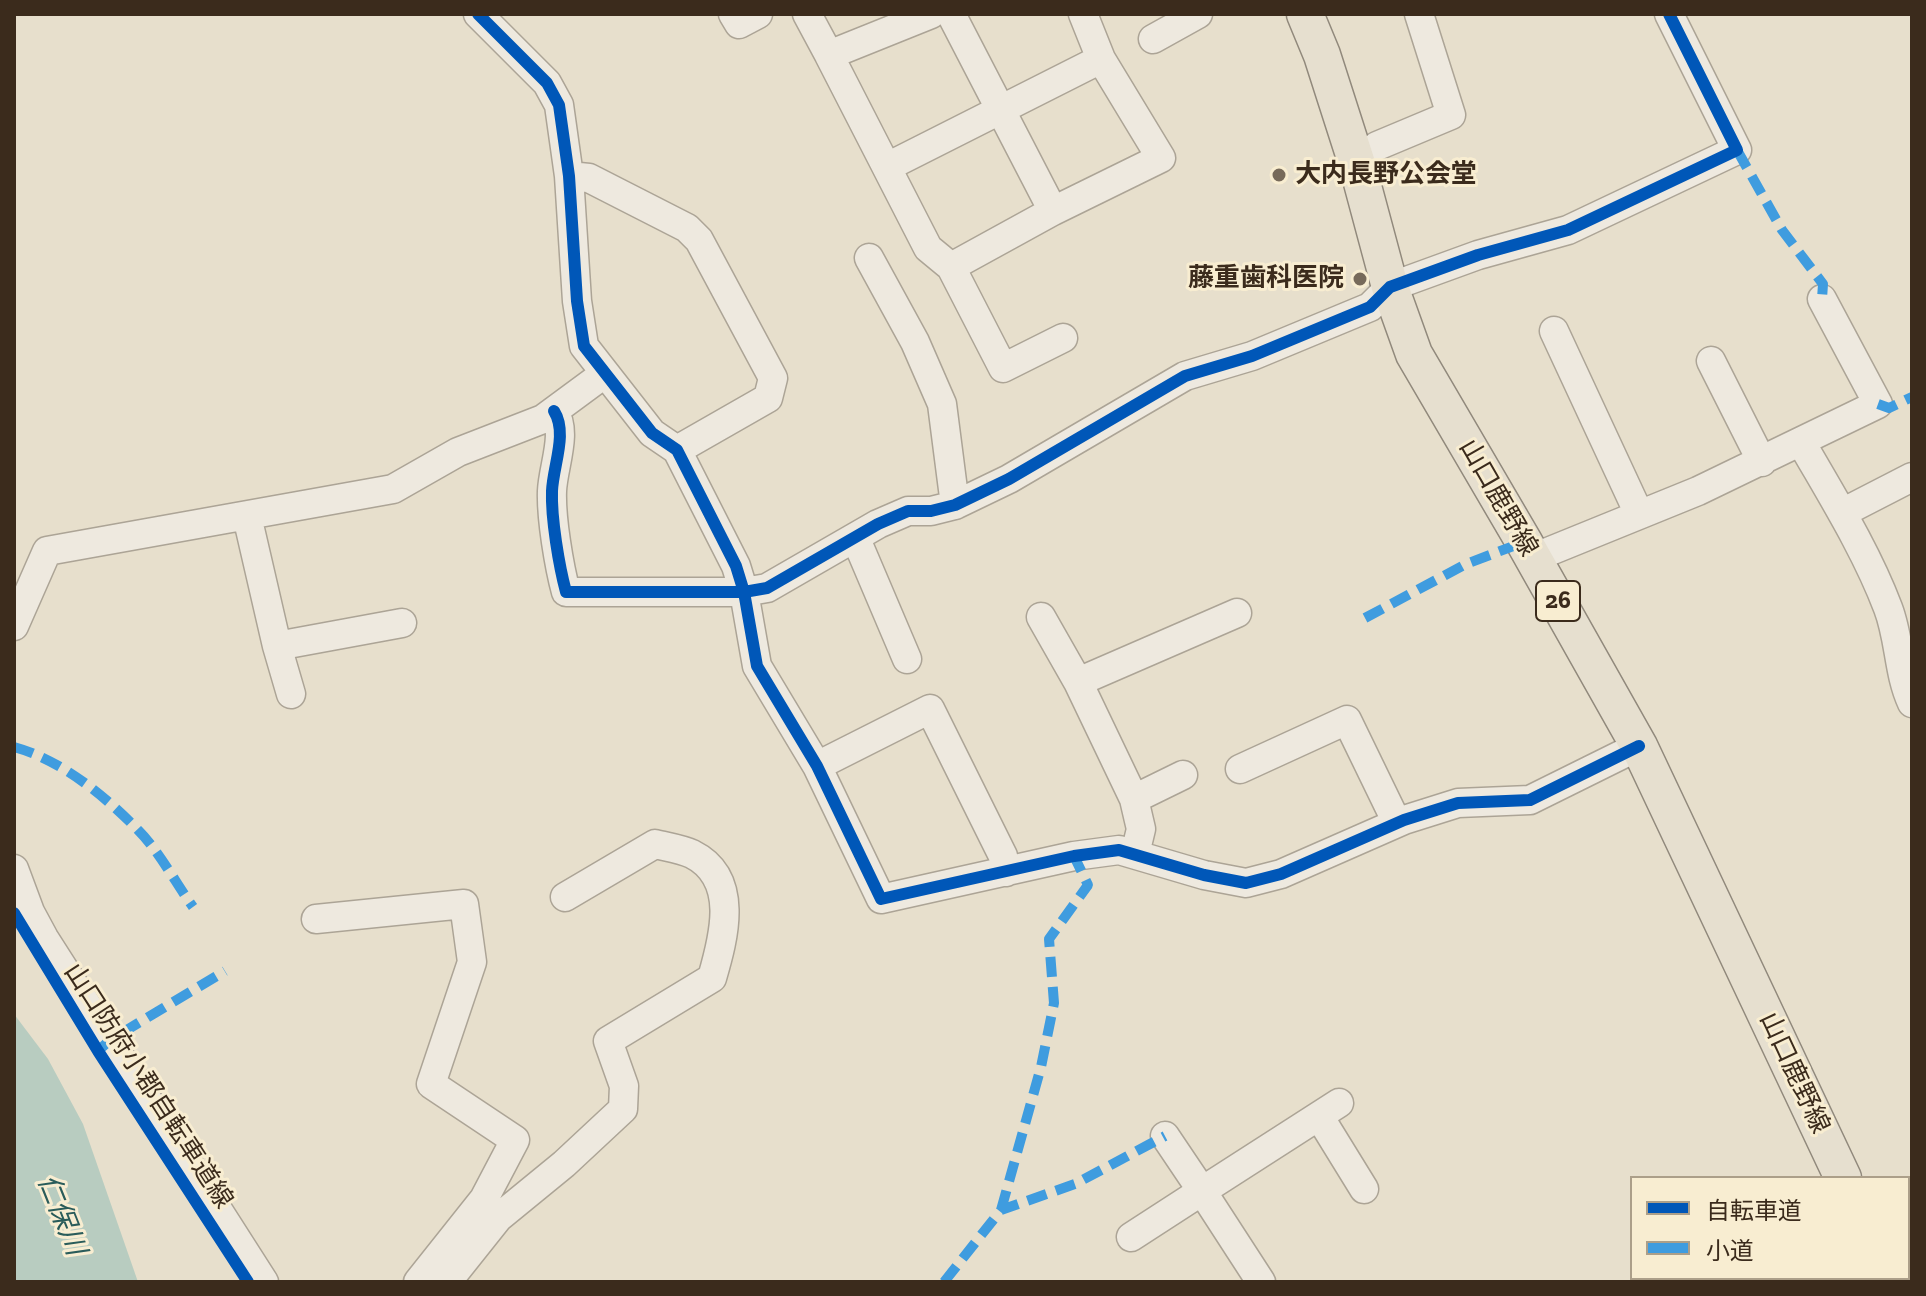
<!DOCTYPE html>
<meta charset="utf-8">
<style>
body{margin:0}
#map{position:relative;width:1926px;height:1296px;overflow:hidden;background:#e7dfcc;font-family:"Zilla Slab","Noto Sans JP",serif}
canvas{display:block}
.frame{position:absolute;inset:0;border:16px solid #3b2b1c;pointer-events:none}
.legend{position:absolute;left:1630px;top:1176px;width:280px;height:104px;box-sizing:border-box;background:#f8edd1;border:2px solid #ac9f89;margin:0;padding:10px 14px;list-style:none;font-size:24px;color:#3b2b1c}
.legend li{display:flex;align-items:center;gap:16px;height:40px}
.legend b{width:40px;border:2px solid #ac9f89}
</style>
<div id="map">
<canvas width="1926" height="1296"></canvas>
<div class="frame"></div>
<ul class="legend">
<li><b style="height:10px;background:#0057b8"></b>自転車道</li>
<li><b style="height:10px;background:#3f9cdf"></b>小道</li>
</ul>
</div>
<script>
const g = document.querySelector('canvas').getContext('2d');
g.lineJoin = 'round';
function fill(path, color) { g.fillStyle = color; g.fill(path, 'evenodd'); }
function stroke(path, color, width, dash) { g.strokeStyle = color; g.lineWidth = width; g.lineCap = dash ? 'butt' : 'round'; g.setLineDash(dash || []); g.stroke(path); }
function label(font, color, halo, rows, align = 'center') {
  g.font = font + ' "Zilla Slab","Noto Sans JP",serif'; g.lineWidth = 6; g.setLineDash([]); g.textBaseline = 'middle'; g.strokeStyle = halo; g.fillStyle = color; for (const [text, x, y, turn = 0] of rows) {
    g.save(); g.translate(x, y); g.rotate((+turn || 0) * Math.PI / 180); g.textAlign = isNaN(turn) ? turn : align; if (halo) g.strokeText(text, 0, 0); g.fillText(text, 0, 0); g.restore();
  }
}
const water = new Path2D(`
 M14,1014L48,1059L83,1124L138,1282H14Z`);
const minor = new Path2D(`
 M478,14L547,83L559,105L569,176L577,301L584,346L652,433L677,450L736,566L744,592L757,666L817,766L881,899L1074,856L1119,850L1204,875L1246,883L1281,874L1404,820L1458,803L1530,800L1639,746
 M733,14L739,24L758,14
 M807,14L829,55L931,14
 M1083,14L1101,59
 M1153,39L1198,14
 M829,55L928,248L951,267L1053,211L951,14
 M1377,146L1451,115L1419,14
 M887,167L1101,59L1161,158L1053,211
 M569,176L589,178L687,228L699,240L773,378L768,398L677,450
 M869,258L915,342L942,404L955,505
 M951,267L1003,368L1063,338
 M1554,331L1639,514
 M1711,361L1762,462
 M554,411C568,433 553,466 552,491C551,518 559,566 566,592H744L767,588L878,524L908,511H931L955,505L1009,479L1185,376L1252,356L1370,307L1390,287L1478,255L1568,230L1737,150L1669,14
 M1801,442C1832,496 1866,550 1888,608C1900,639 1898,673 1912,703
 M1842,513L1912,477
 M247,516L277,646L291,694
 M856,539L907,659
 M1533,558L1698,491L1878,404L1822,299
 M1041,617L1078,682L1134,799L1141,829L1135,854
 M14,626L47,551L393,489L458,452L543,419L604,374
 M277,646L402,623
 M1078,682L1237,613
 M817,766L930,709L1003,856L1006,872
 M1240,769L1347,720L1397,823
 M1134,799L1183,775
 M14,869L30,912L44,938L264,1282
 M316,919L464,904L472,962L431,1084L515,1140L484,1199L418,1282
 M1319,1116L1364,1189
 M1908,1202L1912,1200
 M1131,1237L1202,1191L1165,1136
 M447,1282L498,1218L564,1164L623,1109L624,1086L608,1041L712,978C724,937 740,878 692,854C681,849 667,847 655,844L565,897
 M1261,1282L1202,1191L1339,1103
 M1766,1282L1773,1278`);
const major = new Path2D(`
 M1305,14L1322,55L1357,164L1390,287L1414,354L1524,542L1639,746L1843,1178
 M1893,1278L1895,1282`);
const quiet = new Path2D(`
 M1737,150L1782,230L1823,284L1822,299
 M1878,404L1889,408L1912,397
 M1365,618L1466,564L1524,542
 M14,747C61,760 104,795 138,830C159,851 175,882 193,907
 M98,1051L110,1040L225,971
 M1001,1210L1041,1067L1054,1003L1049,939L1088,885L1074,856
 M944,1282L1001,1210L1075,1184L1165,1136`);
const cycleway = new Path2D(`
 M478,14L547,83L559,105L569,176L577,301L584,346L652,433L677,450L736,566L744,592L757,666L817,766L881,899L1074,856L1119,850L1204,875L1246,883L1281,874L1404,820L1458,803L1530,800L1639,746
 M554,411C568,433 553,466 552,491C551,518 559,566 566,592H744L767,588L878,524L908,511H931L955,505L1009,479L1185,376L1252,356L1370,307L1390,287L1478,255L1568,230L1737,150L1669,14
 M14,913L98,1051L248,1282`);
const markers = [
 [1279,175,8,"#776a5a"],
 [1360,279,8,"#776a5a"]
];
const shields = [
 [1558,601,44]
];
const shieldNames = [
 ["26",1558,601]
];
const poiNames = [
 ["大内長野公会堂",1295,175],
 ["藤重歯科医院",1344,279,"right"]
];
const streetNames = [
 ["山口鹿野線",1498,498,60],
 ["山口鹿野線",1794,1073,65],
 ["山口防府小郡自転車道線",148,1086,57]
];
const waterNames = [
 ["仁保川",61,1215,68]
];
fill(water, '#b8ccc0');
stroke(minor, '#aca496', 31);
stroke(major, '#91897c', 39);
stroke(minor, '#eee9df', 28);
stroke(major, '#e6dfcf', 36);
stroke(quiet, '#3f9cdf', 10, [20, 10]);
stroke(cycleway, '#0057b8', 12);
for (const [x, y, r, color] of markers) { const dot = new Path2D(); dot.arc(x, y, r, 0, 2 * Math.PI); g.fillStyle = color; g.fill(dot); stroke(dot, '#f8edd1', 3); }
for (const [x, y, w] of shields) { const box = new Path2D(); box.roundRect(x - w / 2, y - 20, w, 40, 6); g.fillStyle = '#f8edd1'; g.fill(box); stroke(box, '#3b2b1c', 2); }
label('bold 24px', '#3b2b1c', null, shieldNames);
label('bold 26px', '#3b2b1c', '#f8edd1', poiNames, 'left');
label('26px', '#3b2b1c', '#f8edd1', streetNames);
label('italic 28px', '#2a5c5a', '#f8edd1', waterNames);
</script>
